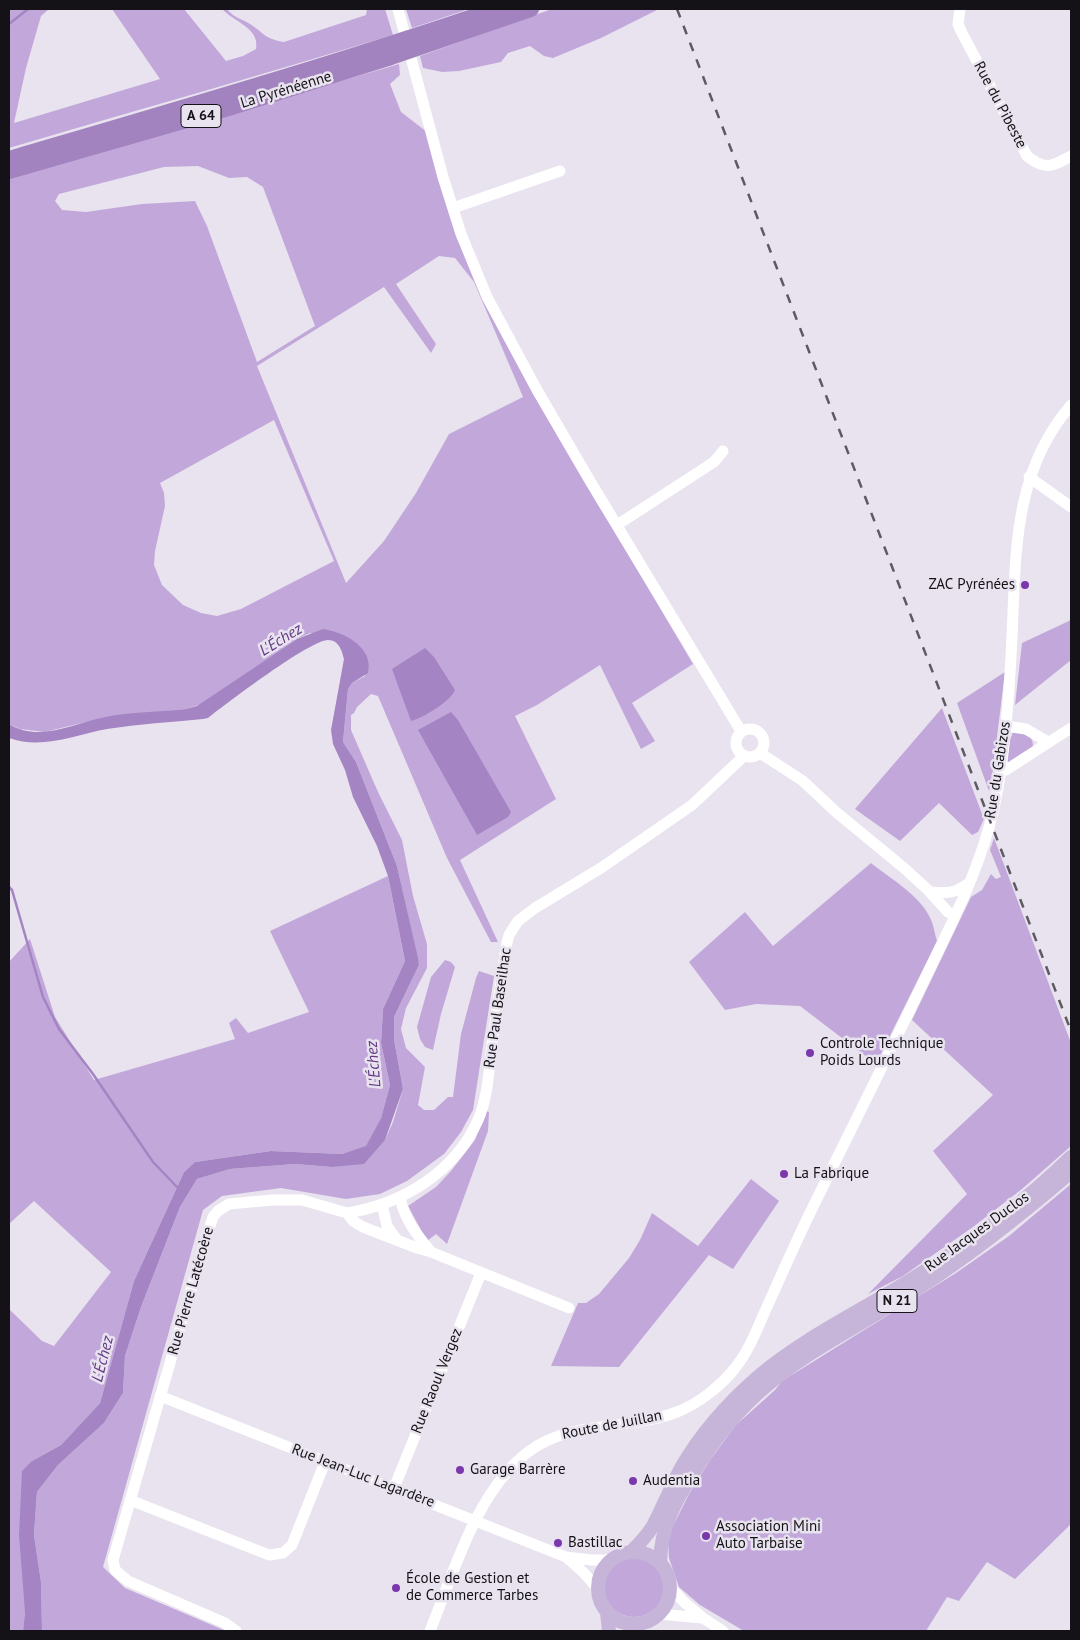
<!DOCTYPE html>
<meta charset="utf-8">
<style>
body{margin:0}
#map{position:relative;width:1080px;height:1640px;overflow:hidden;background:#e8e3ee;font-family:"PT Sans",sans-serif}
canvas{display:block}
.frame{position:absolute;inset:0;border:10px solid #141216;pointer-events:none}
</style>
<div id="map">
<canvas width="1080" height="1640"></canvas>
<div class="frame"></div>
</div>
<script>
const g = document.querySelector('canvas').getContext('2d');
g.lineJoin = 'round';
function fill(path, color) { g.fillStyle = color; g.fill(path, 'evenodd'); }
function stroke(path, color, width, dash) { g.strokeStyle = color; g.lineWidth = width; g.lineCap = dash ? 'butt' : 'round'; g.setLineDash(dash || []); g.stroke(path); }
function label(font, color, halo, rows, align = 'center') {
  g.font = font + ' "PT Sans",sans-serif'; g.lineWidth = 5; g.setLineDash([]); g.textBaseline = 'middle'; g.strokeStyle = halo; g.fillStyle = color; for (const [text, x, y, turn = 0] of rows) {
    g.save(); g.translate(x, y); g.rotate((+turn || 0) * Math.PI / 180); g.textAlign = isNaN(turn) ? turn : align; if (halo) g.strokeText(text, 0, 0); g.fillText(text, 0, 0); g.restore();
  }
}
const green = new Path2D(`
 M9,9H49L41,16L26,68L14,123L160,79L112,9H184L226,61L243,56L256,49C260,28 234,22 222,9H227C235,19 241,18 250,24C265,34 265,39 284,42L366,15L367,9H385L393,35C265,74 137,110 9,148Z
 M406,9H469L412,28Z
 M552,9H659L601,38L553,58L544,56L530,46L508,53L501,62L459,71L442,72L423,68L420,56Z
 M399,64L400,75L390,84L401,112L427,132L459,238L533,393L693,664L632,703L655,741L641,749L600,665L537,705L515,716L556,799L460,860L498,942H491L447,858L378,696L371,694L357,707L354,713L351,715V730L378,792L402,840L413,896L427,944V968L406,1008L401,1029L406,1048L425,1067L418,1105L424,1110H434L448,1097H453L461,1034L476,978L479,971L494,976L473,1110L461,1132L444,1154L407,1181L380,1194L346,1199L281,1188L222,1196L203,1210L103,1567L125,1588L226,1631H42L41,1582L34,1535L37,1492L58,1465L104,1423L123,1393L125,1356L141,1307L180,1207L197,1179L230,1169L295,1164L331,1167L385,1140L393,1122L403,1089L394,1039V1017L419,965L397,866L356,762L343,742L348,689L352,683L365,676L360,646L310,633L297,639L202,704L186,709L106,717L45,732L20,729L9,724V178ZM198,166L229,178L247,177L263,187L315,326L257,362L207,226L195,201L142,204L86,212L62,210L55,201L59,194L164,167ZM439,256L455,258L474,282L523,397L449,434L416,493L384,541L346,583L257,366L384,287L431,353L436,344L396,284ZM274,420L334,561L241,609L217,616L201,613L183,605L162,585L154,565L155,551L165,506L164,493L160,483Z
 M1071,620V660L1015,705L1022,643Z
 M1005,672L992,777L989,791L957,703Z
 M942,708L984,819L978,832L972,835L939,803L900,841L855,809Z
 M1013,732C1023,734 1034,734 1033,747L1009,763L1007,761L1010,740Z
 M994,838L1071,1043V1146L1022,1189L973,1227L903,1276L868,1294L967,1194L933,1151L993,1095L912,1020L971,897L982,890L991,874L996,879L1001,877L990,850Z
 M871,863C892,880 922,896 932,922C934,928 935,935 937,941L876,1064L800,1006L756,1004L725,1010L689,962L745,912L773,946Z
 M388,876L405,961L383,1009L381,1043L390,1085L381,1118L366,1147L342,1154L271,1151L195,1162L184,1172L134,1281L100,1403L61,1445L32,1461L25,1612L23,1631H9V1309L42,1341L54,1346L111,1272L34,1201L9,1224V962L30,939L55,1017L94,1080L235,1039L229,1023L236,1018L248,1033L309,1012L270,931Z
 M445,960L451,962L455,967L441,1014L433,1050L425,1047L420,1039L417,1027L431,977Z
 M486,1111L489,1112L488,1131L447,1244L436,1234L427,1241L408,1206L436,1187L451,1171L475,1140Z
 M751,1179L779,1201L733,1269L709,1255L619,1367L551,1366L578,1303H586L599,1294L629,1258L640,1240L652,1213L698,1246Z
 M1071,1184V1524L1015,1579L987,1562L959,1601L947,1597L926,1631H744L700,1605L679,1587L669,1558L668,1540L670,1532L689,1494L710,1460L736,1425L775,1390L782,1381L956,1273L1009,1236Z
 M604 1587a30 30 0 1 1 60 0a30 30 0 1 1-60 0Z`);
const water = new Path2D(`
 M323,629C344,632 374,647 368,673L352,683L348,689L343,742L356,762L397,866L418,958L419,965L394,1017V1039L403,1089L385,1140L364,1164L331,1167L295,1164L230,1169L197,1179L180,1207L141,1307L125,1356L123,1393L104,1423L58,1465L37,1492L34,1535L41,1582L42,1631H23L25,1612L19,1535L22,1471L32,1461L61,1445L100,1403L134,1281L184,1172L195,1162L271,1151L342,1154L366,1146L381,1118L390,1085L381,1043L383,1009L405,961L388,876L377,846L353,797L345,770L333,744L331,730L344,659C342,651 339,640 328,640C310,640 227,703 208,718L203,719C171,722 139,724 107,729C74,735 42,750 9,738V724C39,743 75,723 105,717C131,712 159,712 186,709L197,706L297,639Z
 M425,648L434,657L455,690C451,701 423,718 411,721L392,669Z
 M451,712L458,720L511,812L508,817L477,835L418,730Z`);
const stream = new Path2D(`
 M9,24L28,9
 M9,887L12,890L43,997L59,1029L93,1074L153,1162L178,1188`);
const minor = new Path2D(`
 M398,9L443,177L461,234L487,297L537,390L590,481L741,731
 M960,9L958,24L961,31L1027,156C1045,171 1053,166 1071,156
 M453,208L560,171
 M1029,477L1071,507
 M617,525L714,462L723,451
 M1005,726L1026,729L1048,742
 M736 743a14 14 0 1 1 28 0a14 14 0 1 1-28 0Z
 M760,753L803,781L836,812L904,868L928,890L948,912L955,916
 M1001,770H1006L1071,728
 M930,892C948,893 954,894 969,883
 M400,1198C405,1220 417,1235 431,1252
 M382,1205L387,1226L397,1240
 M347,1213C403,1204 455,1172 478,1120C488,1097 489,1069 492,1045C497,1011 501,977 507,943L509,935L518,921L535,908L601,868L692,805L744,756
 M160,1396L566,1557L591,1560H612
 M394,1488L481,1273
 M130,1500L269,1555L283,1553L292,1545L325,1462
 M566,1557L584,1573L598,1589
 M670,1587L684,1602L703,1618L723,1631
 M659,1614L702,1618
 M236,1631L225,1623L128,1581L115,1570L113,1560L207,1235L213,1217L218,1211L229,1204L272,1200H302L347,1213L353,1221L363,1227L417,1248L431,1252L569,1308
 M430,1631C454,1572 476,1492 528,1452C572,1419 628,1431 677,1412C698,1404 721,1386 735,1368C749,1351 757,1329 766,1309C780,1278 794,1246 809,1215C858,1115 908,1016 955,916C978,867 994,822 1001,769C1007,725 1010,680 1012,636C1016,553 1013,472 1071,405`);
const major = new Path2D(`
 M631,1552C639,1544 647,1536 653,1526C663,1507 671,1487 681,1468C701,1433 729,1402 759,1376C804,1338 859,1312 909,1281C966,1246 1023,1204 1071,1157
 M598 1588a36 36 0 1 1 72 0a36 36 0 1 1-72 0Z
 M660,1562C661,1528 674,1503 692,1475C712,1442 737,1410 767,1385C813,1347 868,1321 917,1289C972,1254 1022,1214 1071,1172
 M607,1612L609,1631`);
const highway = new Path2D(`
 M9,159C172,111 335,64 496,9
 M9,171L225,109L391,57L531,9`);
const rail = new Path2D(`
 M677,9L1071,1031`);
const markers = [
 [1025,585,5,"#7b38ac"],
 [810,1053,5,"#7b38ac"],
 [784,1174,5,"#7b38ac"],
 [460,1470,5,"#7b38ac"],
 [633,1481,5,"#7b38ac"],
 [706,1536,5,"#7b38ac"],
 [558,1543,5,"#7b38ac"],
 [396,1588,5,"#7b38ac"]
];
const shields = [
 [201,116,40],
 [897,1301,40]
];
const shieldNames = [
 ["A 64",201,116],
 ["N 21",897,1301]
];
const streetNames = [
 ["La Pyrénéenne",286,90,-17],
 ["Rue du Pibeste",1000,105,62],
 ["Rue du Gabizos",998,770,-81],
 ["Rue Paul Baseilhac",498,1008,-82],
 ["Rue Jacques Duclos",977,1232,-36],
 ["Rue Pierre Latécoère",191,1291,-74],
 ["Rue Raoul Vergez",437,1381,-68],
 ["Route de Juillan",612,1425,-11],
 ["Rue Jean-Luc Lagardère",363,1476,21]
];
const poiNames = [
 ["ZAC Pyrénées",1015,585,"right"],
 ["Controle Technique",820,1044],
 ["Poids Lourds",820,1061],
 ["La Fabrique",794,1174],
 ["Garage Barrère",470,1470],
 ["Audentia",643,1481],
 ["Association Mini",716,1527],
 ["Auto Tarbaise",716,1544],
 ["Bastillac",568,1543],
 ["École de Gestion et",406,1579],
 ["de Commerce Tarbes",406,1596]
];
const waterNames = [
 ["L'Échez",281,640,-32],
 ["L'Échez",374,1064,-95],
 ["L'Échez",103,1359,-76]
];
fill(green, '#c2a8da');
fill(water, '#a484c2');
stroke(stream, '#a484c2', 2.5);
stroke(minor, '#fff', 11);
stroke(major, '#c7b5d9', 14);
stroke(highway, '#a283bf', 16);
stroke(rail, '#5d5a61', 2.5, [9, 9]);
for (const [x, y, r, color] of markers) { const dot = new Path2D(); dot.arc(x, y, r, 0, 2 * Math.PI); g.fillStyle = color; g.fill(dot); stroke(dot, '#e8e3ee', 2); }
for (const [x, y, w] of shields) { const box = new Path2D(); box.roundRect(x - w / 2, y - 11.5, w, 23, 4); g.fillStyle = '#e8e3ee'; g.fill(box); stroke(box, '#141216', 1); }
label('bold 14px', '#141216', null, shieldNames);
label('15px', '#141216', '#e8e3ee', streetNames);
label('15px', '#141216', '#e8e3ee', poiNames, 'left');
label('italic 16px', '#653b87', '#e8e3ee', waterNames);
</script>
